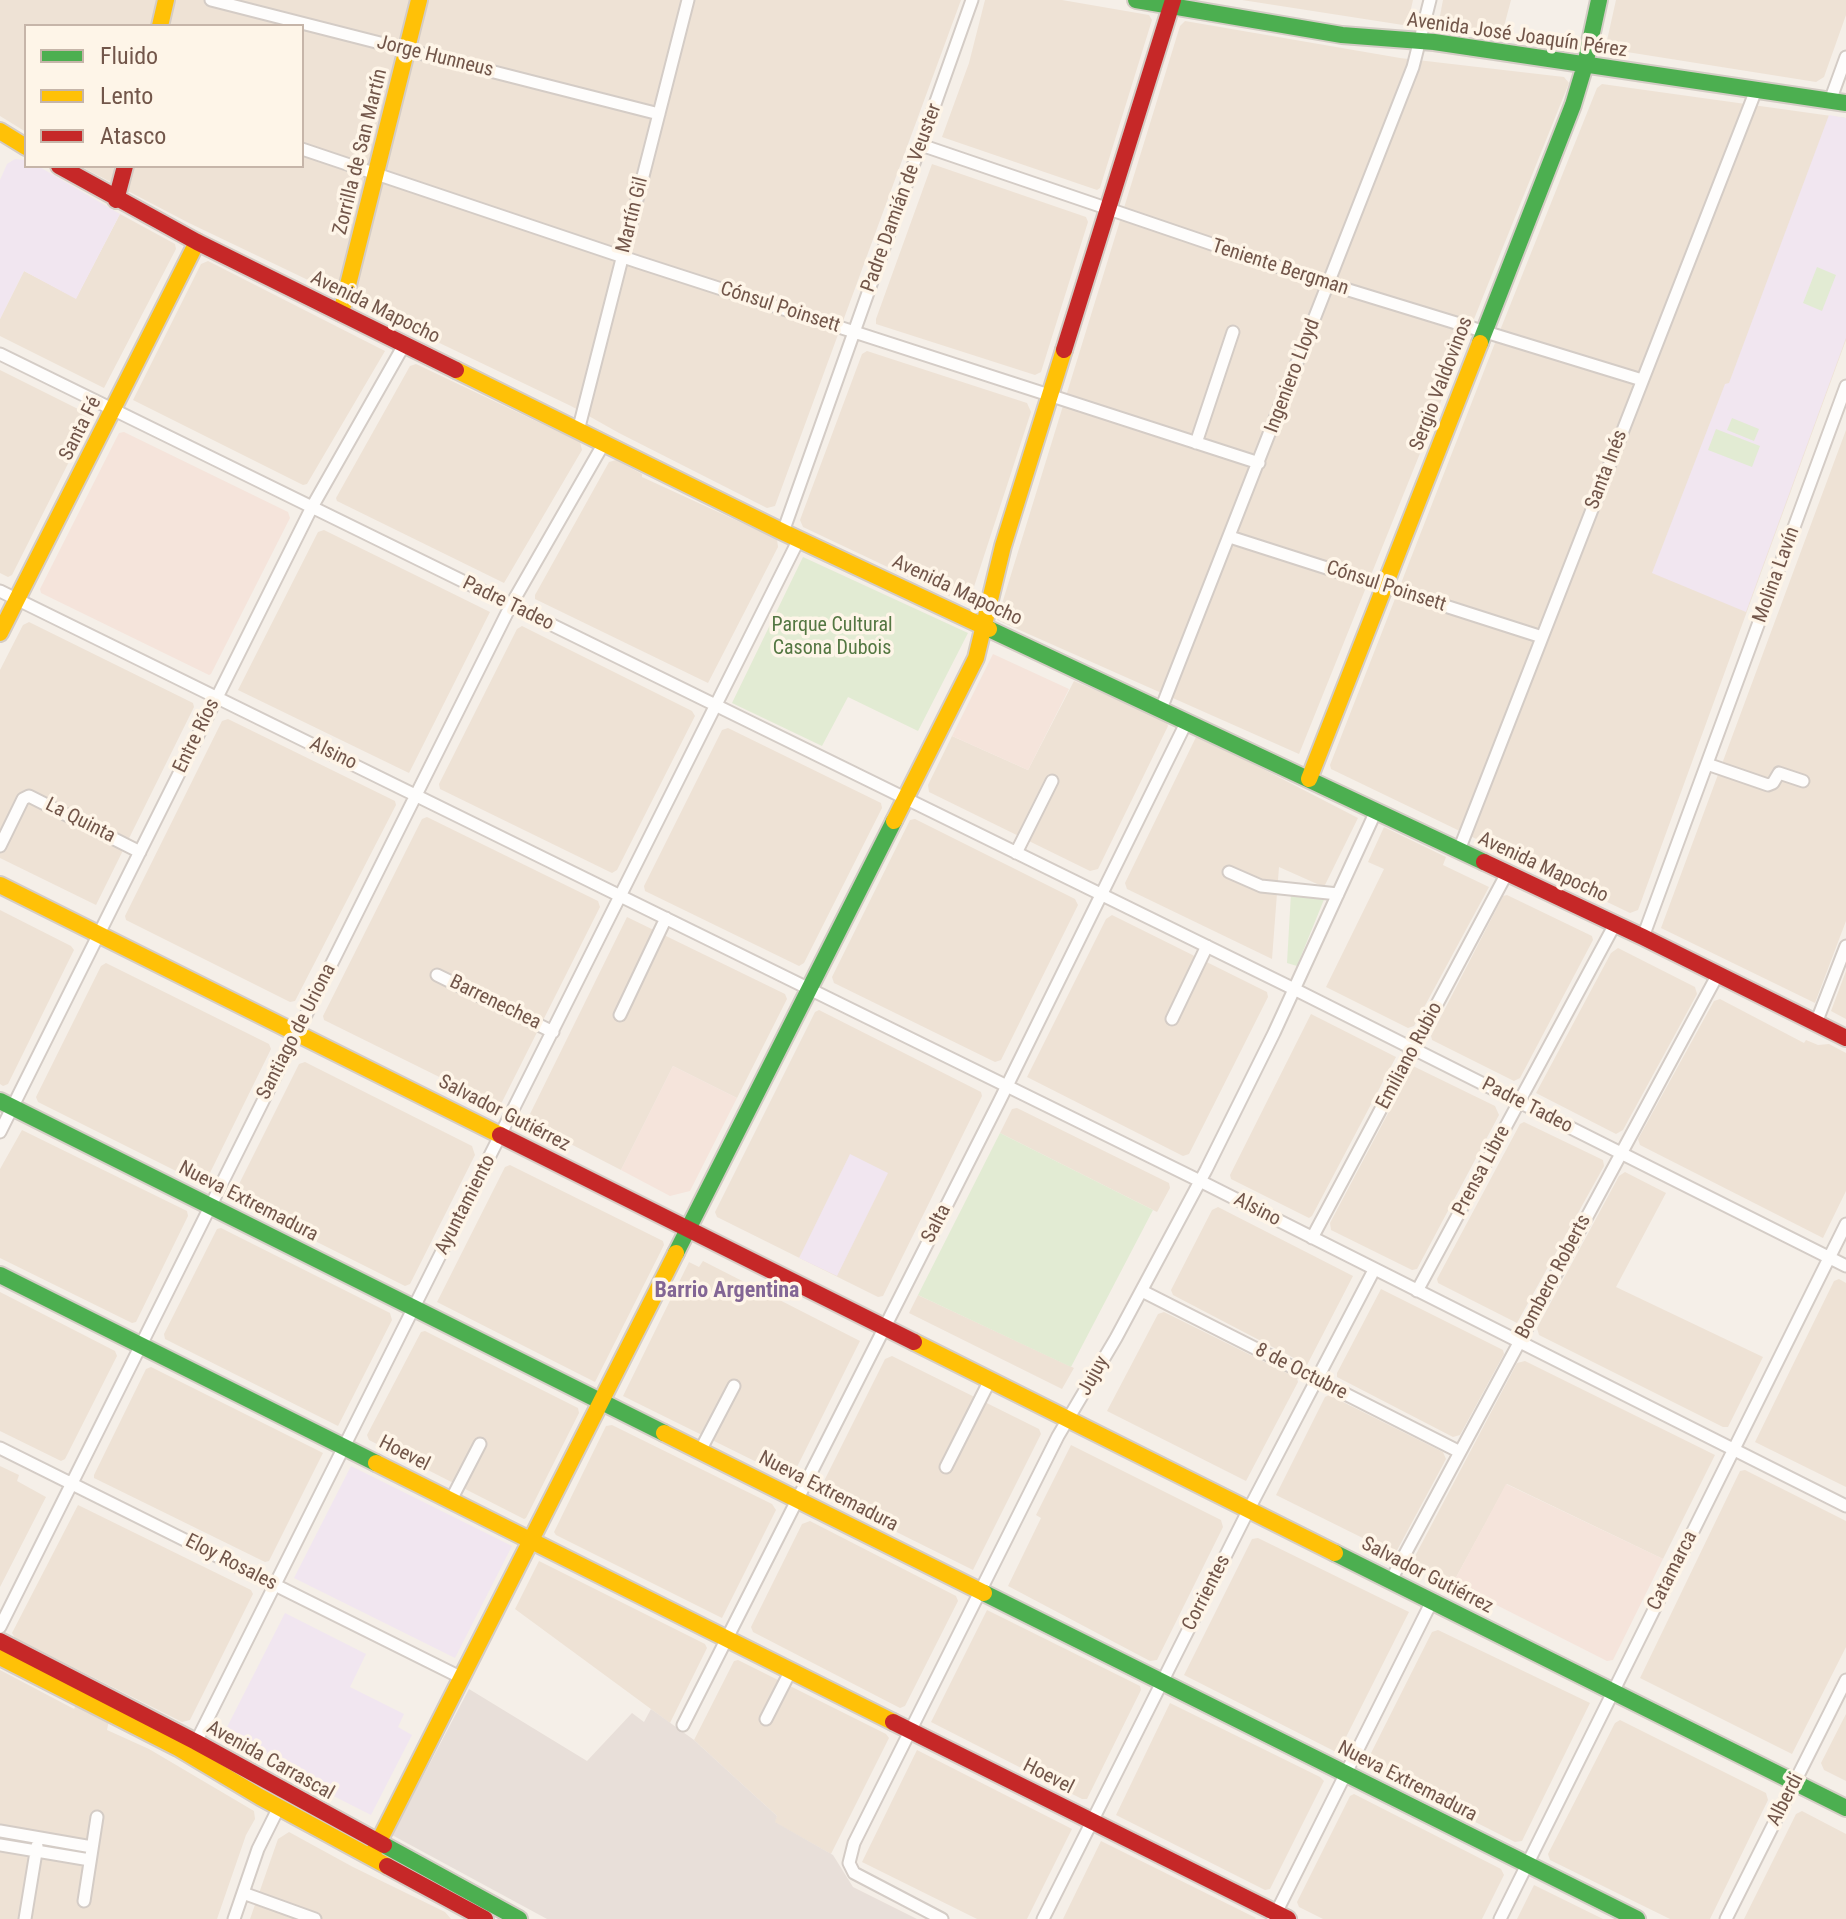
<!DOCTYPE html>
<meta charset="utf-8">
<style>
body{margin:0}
#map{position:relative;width:1846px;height:1919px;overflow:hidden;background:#f5efe8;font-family:"Roboto Condensed",sans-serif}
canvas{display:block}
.legend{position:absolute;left:24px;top:24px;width:280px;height:144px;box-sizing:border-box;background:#fef5e8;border:2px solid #c6b5a9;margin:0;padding:10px 14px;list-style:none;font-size:24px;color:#72564a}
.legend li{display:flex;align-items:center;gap:16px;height:40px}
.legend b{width:40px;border:2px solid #c6b5a9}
</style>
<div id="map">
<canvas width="1846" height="1919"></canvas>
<ul class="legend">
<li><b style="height:10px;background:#4caf50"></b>Fluido</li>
<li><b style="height:10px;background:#ffc107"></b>Lento</li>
<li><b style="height:10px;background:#c62828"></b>Atasco</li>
</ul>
</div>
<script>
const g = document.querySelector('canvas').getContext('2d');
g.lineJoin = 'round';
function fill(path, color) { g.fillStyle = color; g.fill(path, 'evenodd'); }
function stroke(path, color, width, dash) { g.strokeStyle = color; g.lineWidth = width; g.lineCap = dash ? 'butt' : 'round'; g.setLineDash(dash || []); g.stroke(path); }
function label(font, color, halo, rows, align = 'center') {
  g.font = font + ' "Roboto Condensed",sans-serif'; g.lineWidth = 7; g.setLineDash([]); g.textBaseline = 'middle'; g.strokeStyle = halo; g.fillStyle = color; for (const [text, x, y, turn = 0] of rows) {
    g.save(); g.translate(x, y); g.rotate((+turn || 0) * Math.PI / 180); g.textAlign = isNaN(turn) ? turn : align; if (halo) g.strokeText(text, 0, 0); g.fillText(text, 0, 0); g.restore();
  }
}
const residential = new Path2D(`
 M0,0H961L775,506L767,508L619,433L571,406L189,223L80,166H302V26H26V132L0,116Z
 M985,0H1062L1149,15L1152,20L1100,188L1097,190L942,137L969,63Z
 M1242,0H1413L1408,22L1403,25Z
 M1443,0H1511L1502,34L1438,26Z
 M1616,0H1846V15L1824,77L1816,82L1608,49L1606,45Z
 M1185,21L1400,58L1564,77L1569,83L1299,754L997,620L1180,26Z
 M1602,84L1846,118V340L1638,910L1630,913L1331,769L1330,765L1493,348L1597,88Z
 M932,164L1086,217L1088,222L1041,372L1035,375L876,324V319Z
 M120,214L175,244L176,249L104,388L0,336V319L24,271L76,298Z
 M208,261L385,351L307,484L303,485L133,400L201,264Z
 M867,351L1027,403L1031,412L968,605L803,527L800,520L862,354Z
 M416,364L580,442L582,450L504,583L337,501L336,498L410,366Z
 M0,370L92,416L12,575L8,577L0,573Z
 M1846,430V921L1815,1003L1661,928Z
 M616,460L642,474V477L777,539L778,547L708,683L535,599V595L609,462Z
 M324,530L490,612L409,773L238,690L318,532Z
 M29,622L193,703L194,707L96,905L0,858V670L23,625Z
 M522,626L692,711L695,716L617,870L612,873L440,789L439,784L517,629Z
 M1074,681L1167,721L1168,726L1098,869L1090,871L929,792L928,785L952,736L1028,770Z
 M228,719L395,801L396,805L295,1001L290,1002L126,920L125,916L222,721Z
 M728,728L881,803L882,808L804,963L799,966L645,891L644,886L722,730Z
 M1197,735L1358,818L1324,887L1279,867L1272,959L1127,889L1125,883Z
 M427,817L598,901L600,907L501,1104L496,1105L324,1020L323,1016L422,819Z
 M915,819L1075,899L1078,905L1001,1060L995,1062L834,983L832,977L910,820Z
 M1384,827L1446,857L1443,865L1489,887L1414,1026L1408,1028L1326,987L1384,869L1368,862Z
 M1507,895L1592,936L1593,940L1520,1078L1514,1081L1432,1040L1431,1036L1503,896Z
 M0,910L71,946L74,950L8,1084L3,1086L0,1084Z
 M1112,915L1267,992L1268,997L1189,1154L1183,1156L1027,1077L1106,919Z
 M627,917L785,994L787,999L737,1098L673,1066L621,1170L530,1123L528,1118Z
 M1618,948L1695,987L1697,994L1623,1130L1616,1134L1536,1093L1611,953Z
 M106,963L269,1044L271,1049L206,1181L200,1183L38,1102L36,1097L101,966Z
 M1846,971V1019L1831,1011Z
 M1720,999L1804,1043L1806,1040L1818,1045L1829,1044L1846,1053V1191L1823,1238L1640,1145L1638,1139L1714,1001Z
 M819,1010L981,1092L982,1096L883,1296L878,1297L717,1217L715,1212L815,1012Z
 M1311,1014L1396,1057L1312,1216L1309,1218L1231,1179L1230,1175Z
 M305,1062L472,1146L475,1155L410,1284L405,1286L235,1201L233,1196L299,1064Z
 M1413,1066L1495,1106L1499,1115L1417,1269L1412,1270L1331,1230L1330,1223Z
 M1017,1108L1169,1183L1170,1188L1157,1212L1000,1133L1012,1109Z
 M1524,1122L1603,1160L1604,1166L1517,1323L1438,1283L1437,1279L1520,1124Z
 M22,1130L187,1211L188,1216L136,1322L132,1323L0,1258V1169Z
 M510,1165L663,1241L664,1245L595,1382L437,1302L505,1167Z
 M1625,1172L1666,1193L1616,1287L1763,1357L1728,1427H1723L1539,1335L1537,1328L1619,1176Z
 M1218,1207L1353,1276L1307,1365L1173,1295L1171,1290L1212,1210Z
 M221,1228L390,1313L392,1320L338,1426L165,1339L164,1334L217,1229Z
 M703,1261L860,1341L791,1479L623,1396L689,1262L699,1267Z
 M1839,1279L1846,1283V1487L1755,1442L1834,1281Z
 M1381,1289L1503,1350L1504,1354L1460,1435L1453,1437L1337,1377V1373Z
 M0,1292L115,1351L117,1356L65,1459L61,1461L0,1431Z
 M918,1295L1074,1368L1062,1389L909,1313Z
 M1164,1312L1297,1378L1298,1382L1246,1481L1107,1411L1158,1314Z
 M425,1331L578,1408L579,1413L526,1518L524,1519L369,1440L367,1435L421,1332Z
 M892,1356L1039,1429L1041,1434L973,1570L818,1493L885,1359Z
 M1525,1361L1715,1455L1663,1559L1507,1484L1453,1583L1414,1564L1413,1560L1517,1363Z
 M151,1367L323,1453L269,1561L265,1562L94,1478V1475L146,1369Z
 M1329,1395L1443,1452L1446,1459L1395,1554L1276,1495L1325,1397Z
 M612,1425L772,1504L776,1510L722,1618L556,1535L554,1532L606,1426Z
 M1071,1445L1221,1520L1223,1527L1157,1660L1150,1661L1008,1586L1041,1518L1036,1515Z
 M0,1466L19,1475L17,1481L46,1497L0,1587Z
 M1745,1470L1846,1521V1647L1792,1754L1640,1678L1740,1471Z
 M78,1505L251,1590L253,1594L190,1720L182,1722L15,1638L12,1633Z
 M810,1521L956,1596L958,1601L905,1706L900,1708L753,1632L751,1627L802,1524Z
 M1258,1538L1409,1612L1338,1753L1184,1675L1252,1539Z
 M539,1561L705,1644L707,1648L670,1723L515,1609Z
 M987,1610L1140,1686L1141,1690L1087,1799H1082L931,1722Z
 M1438,1630L1590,1703L1522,1841L1515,1842L1368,1768L1366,1763L1432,1632Z
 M738,1660L886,1734L889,1738L831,1854L774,1822L777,1816L694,1740L734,1661Z
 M0,1670L74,1709L77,1703L109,1720L107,1730L149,1749L254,1811L255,1819L246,1835L217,1919H0Z
 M1170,1703L1320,1777L1324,1781L1270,1889L1265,1890L1116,1815Z
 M1846,1714V1781L1824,1770L1821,1763Z
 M1620,1720L1766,1793L1768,1800L1710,1919H1670L1550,1860L1548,1854L1615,1723Z
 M917,1750L1072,1829L1027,1919H977L862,1862Z
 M1354,1794L1501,1869L1504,1875L1482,1919H1323L1299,1907L1297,1902L1350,1796Z
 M1802,1811L1846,1834V1919H1744L1796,1814Z
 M289,1832L353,1867L445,1912L451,1919H250L278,1839Z
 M1101,1841L1256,1918L1255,1919H1063Z
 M1534,1885L1603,1919H1517Z`);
const commercial = new Path2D(`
 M124,432L288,512L290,518L211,674L209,675L41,593L40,589L119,433Z
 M993,654L1069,689L1028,770L952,736Z
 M673,1066L737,1098L690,1191L670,1196L621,1170Z
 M1506,1484L1663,1559L1613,1660L1607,1661L1453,1583Z`);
const industrial = new Path2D(`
 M469,1689L587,1761L632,1713L644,1722L651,1709L694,1740L777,1816L775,1822L833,1855L853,1887L917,1919H547L392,1835Z`);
const education = new Path2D(`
 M1829,115L1846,118V338L1746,612L1652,573L1725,384L1729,383Z
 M15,159L26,160V166H38L120,214L76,299L24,271L0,319V180L7,164Z
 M850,1154L888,1173L837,1276L799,1258Z
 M351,1466L512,1546L455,1658L294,1578Z
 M285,1613L366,1654L350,1687L404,1714L398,1727L412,1735L371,1815L221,1739Z`);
const green = new Path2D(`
 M1817,267L1836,275L1822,311L1803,303Z
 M1732,418L1759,429L1754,441L1727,430Z
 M1716,429L1760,446L1752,467L1708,450Z
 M803,557L968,633L918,731L848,697L822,746L732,703Z
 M1291,893L1325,897L1297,966L1287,963Z
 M1000,1133L1153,1210L1071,1367L918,1295Z`);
const street = new Path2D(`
 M211,0L659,114
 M1830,101L1846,57
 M921,145L1329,284L1642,380
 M302,149L638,262L1259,463
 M0,354L1294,989L1846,1266
 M578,431L688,0
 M1196,443L1233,332
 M783,532L972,0
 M1230,537L1542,637
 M0,591L1200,1181L1846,1506
 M1161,709L1413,67L1430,0
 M1707,764L1768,785L1773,783L1779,773L1803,781
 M0,846L23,799L29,796L140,852
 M1459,850L1756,90
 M1016,853L1052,781
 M1229,872L1261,886L1338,894
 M1643,937L1846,386
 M437,975L553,1032
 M620,1015L666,918
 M1172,1019L1207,946
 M1816,1023L1846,946
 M0,1132L312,507L404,345
 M1312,1238L1507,873
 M1142,1291L1460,1452
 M1417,1291L1615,924
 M0,1448L462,1678
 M700,1451L734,1386
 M946,1467L990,1380
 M451,1500L480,1444
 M1391,1580L1718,974
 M0,1627L511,605L604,443
 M766,1719L791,1670
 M683,1725L999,1102L1187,721
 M196,1742L799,539
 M0,1831L92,1847
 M0,1845L90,1860
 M243,1893L315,1919
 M84,1901L97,1817
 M25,1919L37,1846
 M234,1919L258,1849L279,1807
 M942,1919L854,1873L849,1863L854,1843L1058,1436L1116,1338L1206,1170L1274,1033L1376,811
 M1043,1919L1249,1509L1374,1270
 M1273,1919L1432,1601
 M1500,1919L1846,1224
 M1726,1919L1846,1680`);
const fast = new Path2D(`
 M1136,0L1342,35L1434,42L1846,103
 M1480,343L1573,105L1585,65L1599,0
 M989,629L1484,862
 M0,1101L664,1433
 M676,1253L894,821
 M0,1275L376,1463
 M1335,1553L1846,1808
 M984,1593L1637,1919
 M384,1845L519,1919`);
const slow = new Path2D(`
 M160,26L166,0
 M0,131L26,147
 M341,313L419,0
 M456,370L783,532L989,629
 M0,633L197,242
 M1309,779L1480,343
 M894,821L976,658L1003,546L1064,350
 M0,885L500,1135
 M914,1342L1335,1553
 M664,1433L984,1593
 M376,1463L893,1722
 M0,1657L178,1748L260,1797L387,1866
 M373,1853L676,1253`);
const jam = new Path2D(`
 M59,166L197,242L456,370
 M116,200L125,166
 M1064,350L1173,0
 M1484,862L1643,937L1846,1038
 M500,1135L914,1342
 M0,1641L196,1742L384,1845
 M893,1722L1288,1919
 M387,1866L485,1919`);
const streetNames = [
 ["Avenida José Joaquín Pérez",1517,36,8],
 ["Jorge Hunneus",435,57,14],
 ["Zorrilla de San Martín",361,152,-76],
 ["Padre Damián de Veuster",902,198,-70],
 ["Martín Gil",633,215,-76],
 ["Teniente Bergman",1280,268,18],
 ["Avenida Mapocho",375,308,26],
 ["Cónsul Poinsett",780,308,18],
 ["Ingeniero Lloyd",1293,376,-69],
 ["Sergio Valdovinos",1442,384,-69],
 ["Santa Fé",81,429,-63],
 ["Santa Inés",1607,470,-69],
 ["Molina Lavín",1777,575,-70],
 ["Cónsul Poinsett",1386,587,18],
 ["Avenida Mapocho",957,591,25],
 ["Padre Tadeo",508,604,26],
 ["Entre Ríos",197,736,-64],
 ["Alsino",333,754,26],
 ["La Quinta",80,821,27],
 ["Avenida Mapocho",1543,868,25],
 ["Barrenechea",495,1003,26],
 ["Santiago de Uriona",297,1032,-63],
 ["Emiliano Rubio",1410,1056,-62],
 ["Padre Tadeo",1527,1106,27],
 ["Salvador Gutiérrez",504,1114,27],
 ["Prensa Libre",1482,1171,-62],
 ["Nueva Extremadura",248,1202,27],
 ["Ayuntamiento",466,1205,-63],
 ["Alsino",1257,1210,27],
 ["Salta",937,1224,-63],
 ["Bombero Roberts",1554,1277,-62],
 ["8 de Octubre",1301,1372,27],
 ["Jujuy",1094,1376,-61],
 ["Hoevel",404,1454,27],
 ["Nueva Extremadura",828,1492,27],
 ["Eloy Rosales",231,1563,27],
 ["Catamarca",1673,1571,-63],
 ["Salvador Gutiérrez",1427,1576,27],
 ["Corrientes",1207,1593,-63],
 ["Avenida Carrascal",270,1761,29],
 ["Hoevel",1048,1777,27],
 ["Nueva Extremadura",1407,1782,27],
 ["Alberdi",1786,1800,-63]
];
const parkNames = [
 ["Parque Cultural",832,626],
 ["Casona Dubois",832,649]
];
const neighbourhoodNames = [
 ["Barrio Argentina",727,1291]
];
fill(residential, '#eee2d5');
fill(commercial, '#f5e4db');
fill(industrial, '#e8dfd9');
fill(education, '#f1e6f0');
fill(green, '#e2ebd3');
stroke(street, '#d4ccc6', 15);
stroke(fast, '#d4ccc5', 20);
stroke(slow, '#d4ccc5', 20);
stroke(jam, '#d4ccc5', 20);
stroke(street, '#fefdfc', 11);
stroke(fast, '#4caf50', 16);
stroke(slow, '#ffc107', 16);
stroke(jam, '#c62828', 16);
label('20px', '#72564a', '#fef5e8', streetNames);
label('20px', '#547742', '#fef5e8', parkNames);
label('bold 22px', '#836695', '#fef5e8', neighbourhoodNames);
</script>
